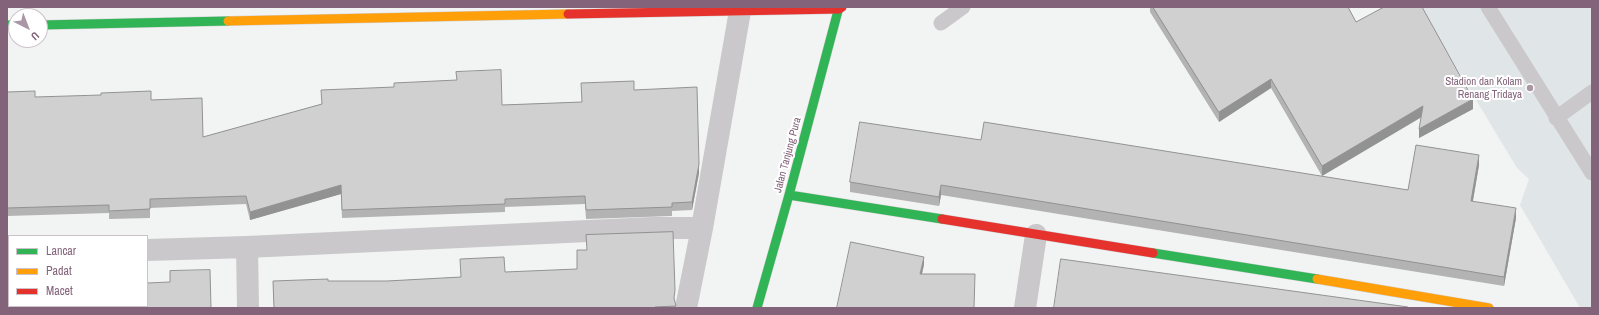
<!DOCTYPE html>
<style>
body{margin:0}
#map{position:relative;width:1599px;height:315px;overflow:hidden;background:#f2f4f4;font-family:"Archivo Narrow",sans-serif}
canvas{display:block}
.frame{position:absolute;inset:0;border:8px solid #83637a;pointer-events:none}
.legend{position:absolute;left:8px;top:235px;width:140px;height:72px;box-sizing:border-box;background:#fff;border:1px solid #cdc1ca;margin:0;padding:5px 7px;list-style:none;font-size:12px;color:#83637a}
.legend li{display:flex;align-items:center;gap:8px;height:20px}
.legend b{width:20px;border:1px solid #cdc1ca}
.north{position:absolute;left:8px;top:8px;width:40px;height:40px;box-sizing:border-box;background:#fff;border:1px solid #cdc1ca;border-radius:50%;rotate:138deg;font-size:11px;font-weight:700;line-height:16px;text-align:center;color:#83637a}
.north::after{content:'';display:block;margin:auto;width:14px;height:18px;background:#aa96a5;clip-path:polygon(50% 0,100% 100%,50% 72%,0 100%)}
</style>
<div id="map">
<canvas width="1599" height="315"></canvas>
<div class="frame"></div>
<ul class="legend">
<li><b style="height:5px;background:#30b455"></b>Lancar</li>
<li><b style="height:5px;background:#ff9f0a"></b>Padat</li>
<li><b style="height:5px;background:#e5322d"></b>Macet</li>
</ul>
<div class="north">U</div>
</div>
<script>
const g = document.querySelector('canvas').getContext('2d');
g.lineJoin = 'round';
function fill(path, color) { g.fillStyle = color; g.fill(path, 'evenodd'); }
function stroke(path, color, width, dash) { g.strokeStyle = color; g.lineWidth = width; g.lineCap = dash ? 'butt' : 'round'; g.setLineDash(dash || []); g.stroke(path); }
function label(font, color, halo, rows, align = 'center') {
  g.font = font + ' "Archivo Narrow",sans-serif'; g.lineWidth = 4; g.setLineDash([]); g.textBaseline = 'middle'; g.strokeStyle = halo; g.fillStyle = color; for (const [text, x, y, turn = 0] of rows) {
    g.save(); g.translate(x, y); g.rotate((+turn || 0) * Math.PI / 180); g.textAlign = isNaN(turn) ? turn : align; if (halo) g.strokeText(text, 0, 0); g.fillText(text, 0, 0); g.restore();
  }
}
const green = new Path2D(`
 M1420,7H1592V308H1580L1520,205L1529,179L1517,168Z`);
const lane = new Path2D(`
 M1488,7L1592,173
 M941,23L963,7
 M1556,118L1592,92`);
const street = new Path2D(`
 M247,247L248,308
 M7,248H9
 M147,250L247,247L652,228H702
 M686,308L702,228L740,11
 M1025,308L1036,235`);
const fast = new Path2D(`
 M7,25H16
 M40,25L228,21
 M789,195L942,219
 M1153,253L1317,279
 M757,308L789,195L839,7`);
const slow = new Path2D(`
 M228,21L568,14
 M1317,279L1489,308`);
const jam = new Path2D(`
 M568,14L839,9L842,7
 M942,219L1153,253`);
const wall = new Path2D(`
 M1150,7H1348L1356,22L1473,109L1419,138L1422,117L1322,176L1271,88L1219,122L1150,12Z
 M634,90L699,173L692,210L672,211V216L586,219L585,204L505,207V212L342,218L341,194L250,220L246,204L150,208V218L109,219V213L7,216V92L35,97L151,100L203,137L322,104L502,105L582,102Z
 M981,140L1408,190L1479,165L1473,201L1516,218L1504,286L941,195L939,206L850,192V182Z
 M505,272L675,299V302L676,308H274L273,281H387L461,277Z`);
const shadedWall = new Path2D(`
 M1271,79V88L1219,122V112Z
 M1473,99V109L1419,138V129Z
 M1423,106V116L1322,176V166Z
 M1479,155V165L1471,211V201Z
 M699,164V173L692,210V202Z
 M341,185V194L250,220V212Z
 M941,185V195L939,206V197Z
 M1516,208V218L1504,286V277Z
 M924,257V265L920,283V274Z`);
const building = new Path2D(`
 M1153,7H1348L1356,22L1384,7H1422L1473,99L1419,129L1423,106L1322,166L1271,79L1219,112Z
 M501,70L502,105L582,102L581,83L634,81V90L697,87L699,164L692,202L672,203V207L586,210L585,196L505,199V204L342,210L341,185L250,212L246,196L150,199V209L109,211V205L7,208V92L35,91V97L101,95V93L151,91V100L202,98L203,137L322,104L321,90L394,87V83L457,80L456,72Z
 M860,122L981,140L984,122L1408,190L1416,145L1479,155L1471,201L1516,208L1504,277L941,185L939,197L850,182Z
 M673,232L675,290L674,298L676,306L655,307V308H274L273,281L328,279V281H387L461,277L460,259L504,257L505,272L577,269V250H587L586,235Z
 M851,242L924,257L920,274H975L974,308H837Z
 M1061,259L1408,307V308H1054Z
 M210,270L211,308H7V275H9V306H147V283L170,282V271Z`);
const markers = [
 [1530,88,4,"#aa96a5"]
];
const poiNames = [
 ["Stadion dan Kolam",1522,82],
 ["Renang Tridaya",1522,95]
];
const streetNames = [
 ["Jalan Tanjung Pura",788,155,-75]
];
fill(green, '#e0e5e7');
stroke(fast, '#d2d0d2', 10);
stroke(slow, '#d2d0d2', 10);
stroke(jam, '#d2d0d2', 10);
stroke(lane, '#cac8ca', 15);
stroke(street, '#cac8ca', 22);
stroke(fast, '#30b455', 9);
stroke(slow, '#ff9f0a', 9);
stroke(jam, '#e5322d', 9);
fill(wall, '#b4b3b4');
fill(shadedWall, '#929292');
fill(building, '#d1d0d1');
stroke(building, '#929292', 1);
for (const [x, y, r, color] of markers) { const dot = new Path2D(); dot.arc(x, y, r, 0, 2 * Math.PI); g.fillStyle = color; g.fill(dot); stroke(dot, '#fff', 1.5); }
label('11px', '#83637a', '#fff', poiNames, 'right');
label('11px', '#83637a', '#fff', streetNames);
</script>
